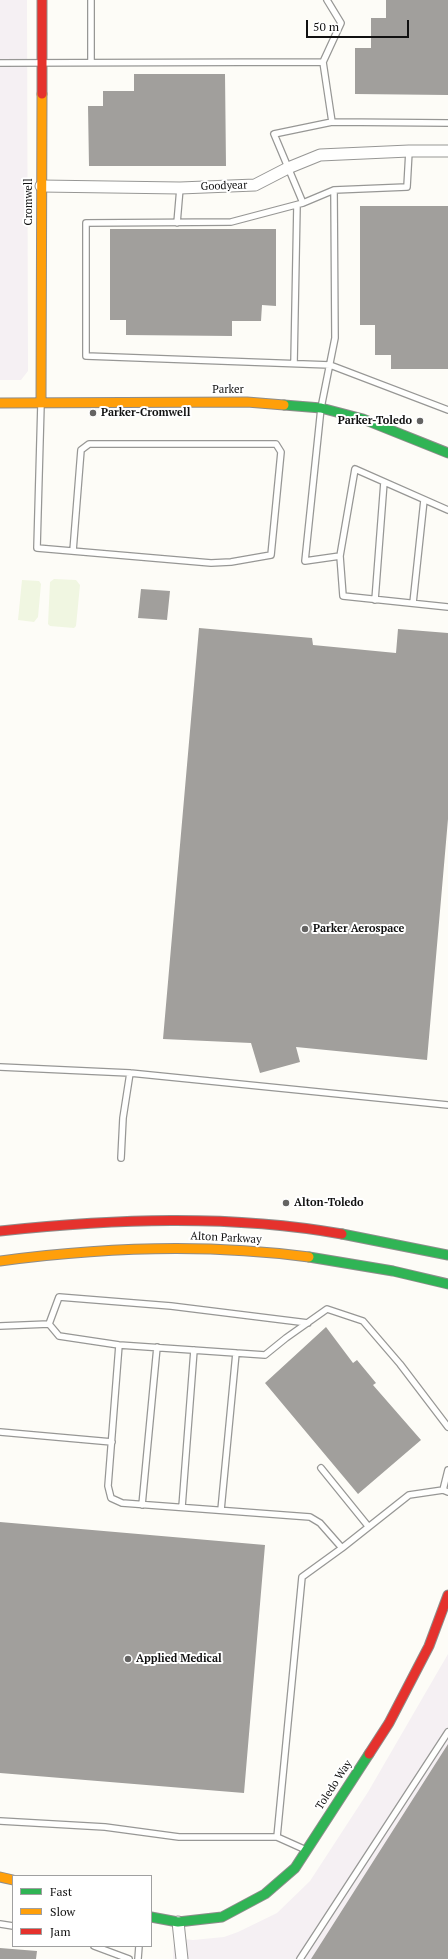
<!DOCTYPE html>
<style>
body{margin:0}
#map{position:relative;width:448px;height:1959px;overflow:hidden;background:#fdfcf7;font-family:"PT Serif",serif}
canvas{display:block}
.legend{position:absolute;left:12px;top:1875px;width:140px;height:72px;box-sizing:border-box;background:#fff;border:1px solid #a0a0a0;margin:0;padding:5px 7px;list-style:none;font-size:12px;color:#111}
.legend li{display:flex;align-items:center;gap:8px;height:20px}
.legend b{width:20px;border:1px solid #a0a0a0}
.scale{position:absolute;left:306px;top:20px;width:103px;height:18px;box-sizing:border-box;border:2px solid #111;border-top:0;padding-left:5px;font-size:12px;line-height:14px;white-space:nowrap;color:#111;-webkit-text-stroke:3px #fff;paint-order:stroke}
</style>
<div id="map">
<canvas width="448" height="1959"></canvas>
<ul class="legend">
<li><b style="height:5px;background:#30b455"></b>Fast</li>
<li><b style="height:5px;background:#ff9f0a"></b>Slow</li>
<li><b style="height:5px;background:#e5322d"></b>Jam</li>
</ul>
<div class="scale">50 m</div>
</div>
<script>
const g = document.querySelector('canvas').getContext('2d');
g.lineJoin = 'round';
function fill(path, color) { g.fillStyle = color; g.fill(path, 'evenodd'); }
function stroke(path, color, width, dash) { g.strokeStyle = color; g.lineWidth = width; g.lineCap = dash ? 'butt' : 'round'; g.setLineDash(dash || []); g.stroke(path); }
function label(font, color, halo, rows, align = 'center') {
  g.font = font + ' "PT Serif",serif'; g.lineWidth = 4; g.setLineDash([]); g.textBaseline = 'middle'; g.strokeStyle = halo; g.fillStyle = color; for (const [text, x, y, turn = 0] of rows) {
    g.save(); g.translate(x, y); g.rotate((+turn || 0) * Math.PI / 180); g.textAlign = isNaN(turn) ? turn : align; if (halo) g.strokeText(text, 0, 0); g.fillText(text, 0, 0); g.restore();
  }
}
const industrial = new Path2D(`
 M0,0H27L28,371L21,380H0Z
 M448,1654V1959H173L174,1938L193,1940L224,1937L238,1932L277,1913L310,1881L368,1792Z`);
const pitch = new Path2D(`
 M54,579L76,580L80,585L76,626L74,628L50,626L48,624L50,582Z
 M22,580L39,581L41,584L38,617L34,622L18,620Z`);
const building = new Path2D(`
 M386,0H448V95L355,94V48H371V18H386Z
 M134,74H225L226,166H89L88,106H103V91H134Z
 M360,206H448V369H391V355H375V325H360Z
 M110,229H276V306L262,305L261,321H232V336L126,335V320H110Z
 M141,589L170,591L167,620L138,618Z
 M199,628L312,638L313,645L396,653L398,629L448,633V819L427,1060L296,1047L300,1062L260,1073L251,1043L163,1039Z
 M326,1327L353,1363L357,1360L376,1383L373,1385L421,1440L358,1494L265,1383Z
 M0,1522L265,1545L244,1793L0,1773Z
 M448,1744V1959H311Z
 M0,1948L37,1951L36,1959H0Z`);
const lane = new Path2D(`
 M91,0V62
 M0,63L323,62
 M332,122L448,123
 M334,190L407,187L409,151
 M303,203L274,134L332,122L323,62L341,23L327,0
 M177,223L180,188
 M294,363L297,205
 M41,404L37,548L211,563L231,562L271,555L281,452L276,444H89L81,450L73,551
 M448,510L355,469L340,556L343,596L448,607
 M340,556L305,561L321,408L335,338L334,190L303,203L231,222L86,223V356L330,365L448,410
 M375,600L384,482
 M413,603L424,500
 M0,1067L130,1073L448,1105
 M121,1158L123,1118L130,1073
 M308,1323L171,1306L59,1297L49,1324L59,1336L119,1345L265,1355L286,1338L327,1309L363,1321L400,1364L448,1427
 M0,1326L49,1324
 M119,1345L108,1486L111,1498L122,1503L310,1517L320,1523L342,1548
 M0,1432L112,1442
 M321,1468L368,1526
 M448,1470L443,1490L448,1492
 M142,1505L157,1347
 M182,1507L194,1350
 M221,1510L236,1353
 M0,1821L105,1827L179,1837H277
 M306,1850L277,1837L302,1577L342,1548L409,1495L443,1490
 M0,1924L13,1926
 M94,1946L129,1959
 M138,1959L139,1946
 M300,1959L448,1732`);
const street = new Path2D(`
 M41,186L180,188L255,185L288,168L320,155L409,151H448
 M178,1922L182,1959`);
const fast = new Path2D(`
 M284,405L321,408L363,419L448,453
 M342,1234L448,1255
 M309,1257L393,1271L448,1284
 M151,1917L178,1922L222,1917L265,1894L295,1868L369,1754`);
const slow = new Path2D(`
 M0,403L247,402L284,405
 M41,403L42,94
 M0,1261C103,1247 205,1243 309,1257
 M0,1877L13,1880`);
const jam = new Path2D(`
 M42,94V0
 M0,1231C113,1219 229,1214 342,1234
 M369,1754L389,1723L429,1646L448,1595`);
const markers = [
 [93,413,4,"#646362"],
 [420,421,4,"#646362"],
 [305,929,4,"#646362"],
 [286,1203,4,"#646362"],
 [128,1659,4,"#646362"]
];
const streetNames = [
 ["Goodyear",224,186,-2],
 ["Cromwell",29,202,-90],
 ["Parker",228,390],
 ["Alton Parkway",226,1238,3],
 ["Toledo Way",334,1785,-57]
];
const poiNames = [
 ["Parker-Cromwell",101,413],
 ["Parker-Toledo",412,421,"right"],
 ["Parker Aerospace",313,929],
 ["Alton-Toledo",294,1203],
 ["Applied Medical",136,1659]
];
fill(industrial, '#f5f0f3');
fill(pitch, '#f0f6e1');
fill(building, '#a19f9c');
stroke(lane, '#979795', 8);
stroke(street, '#979795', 13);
stroke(fast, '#8e8d8b', 11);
stroke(slow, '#8e8d8b', 11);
stroke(jam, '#8e8d8b', 11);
stroke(lane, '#fffffe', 5.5);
stroke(street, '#fffffe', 11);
stroke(fast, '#30b455', 9);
stroke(slow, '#ff9f0a', 9);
stroke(jam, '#e5322d', 9);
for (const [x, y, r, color] of markers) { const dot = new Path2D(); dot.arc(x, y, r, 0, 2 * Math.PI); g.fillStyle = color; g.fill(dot); stroke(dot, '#fff', 1.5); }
label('11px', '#111', '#fff', streetNames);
label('bold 11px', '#111', '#fff', poiNames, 'left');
</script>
